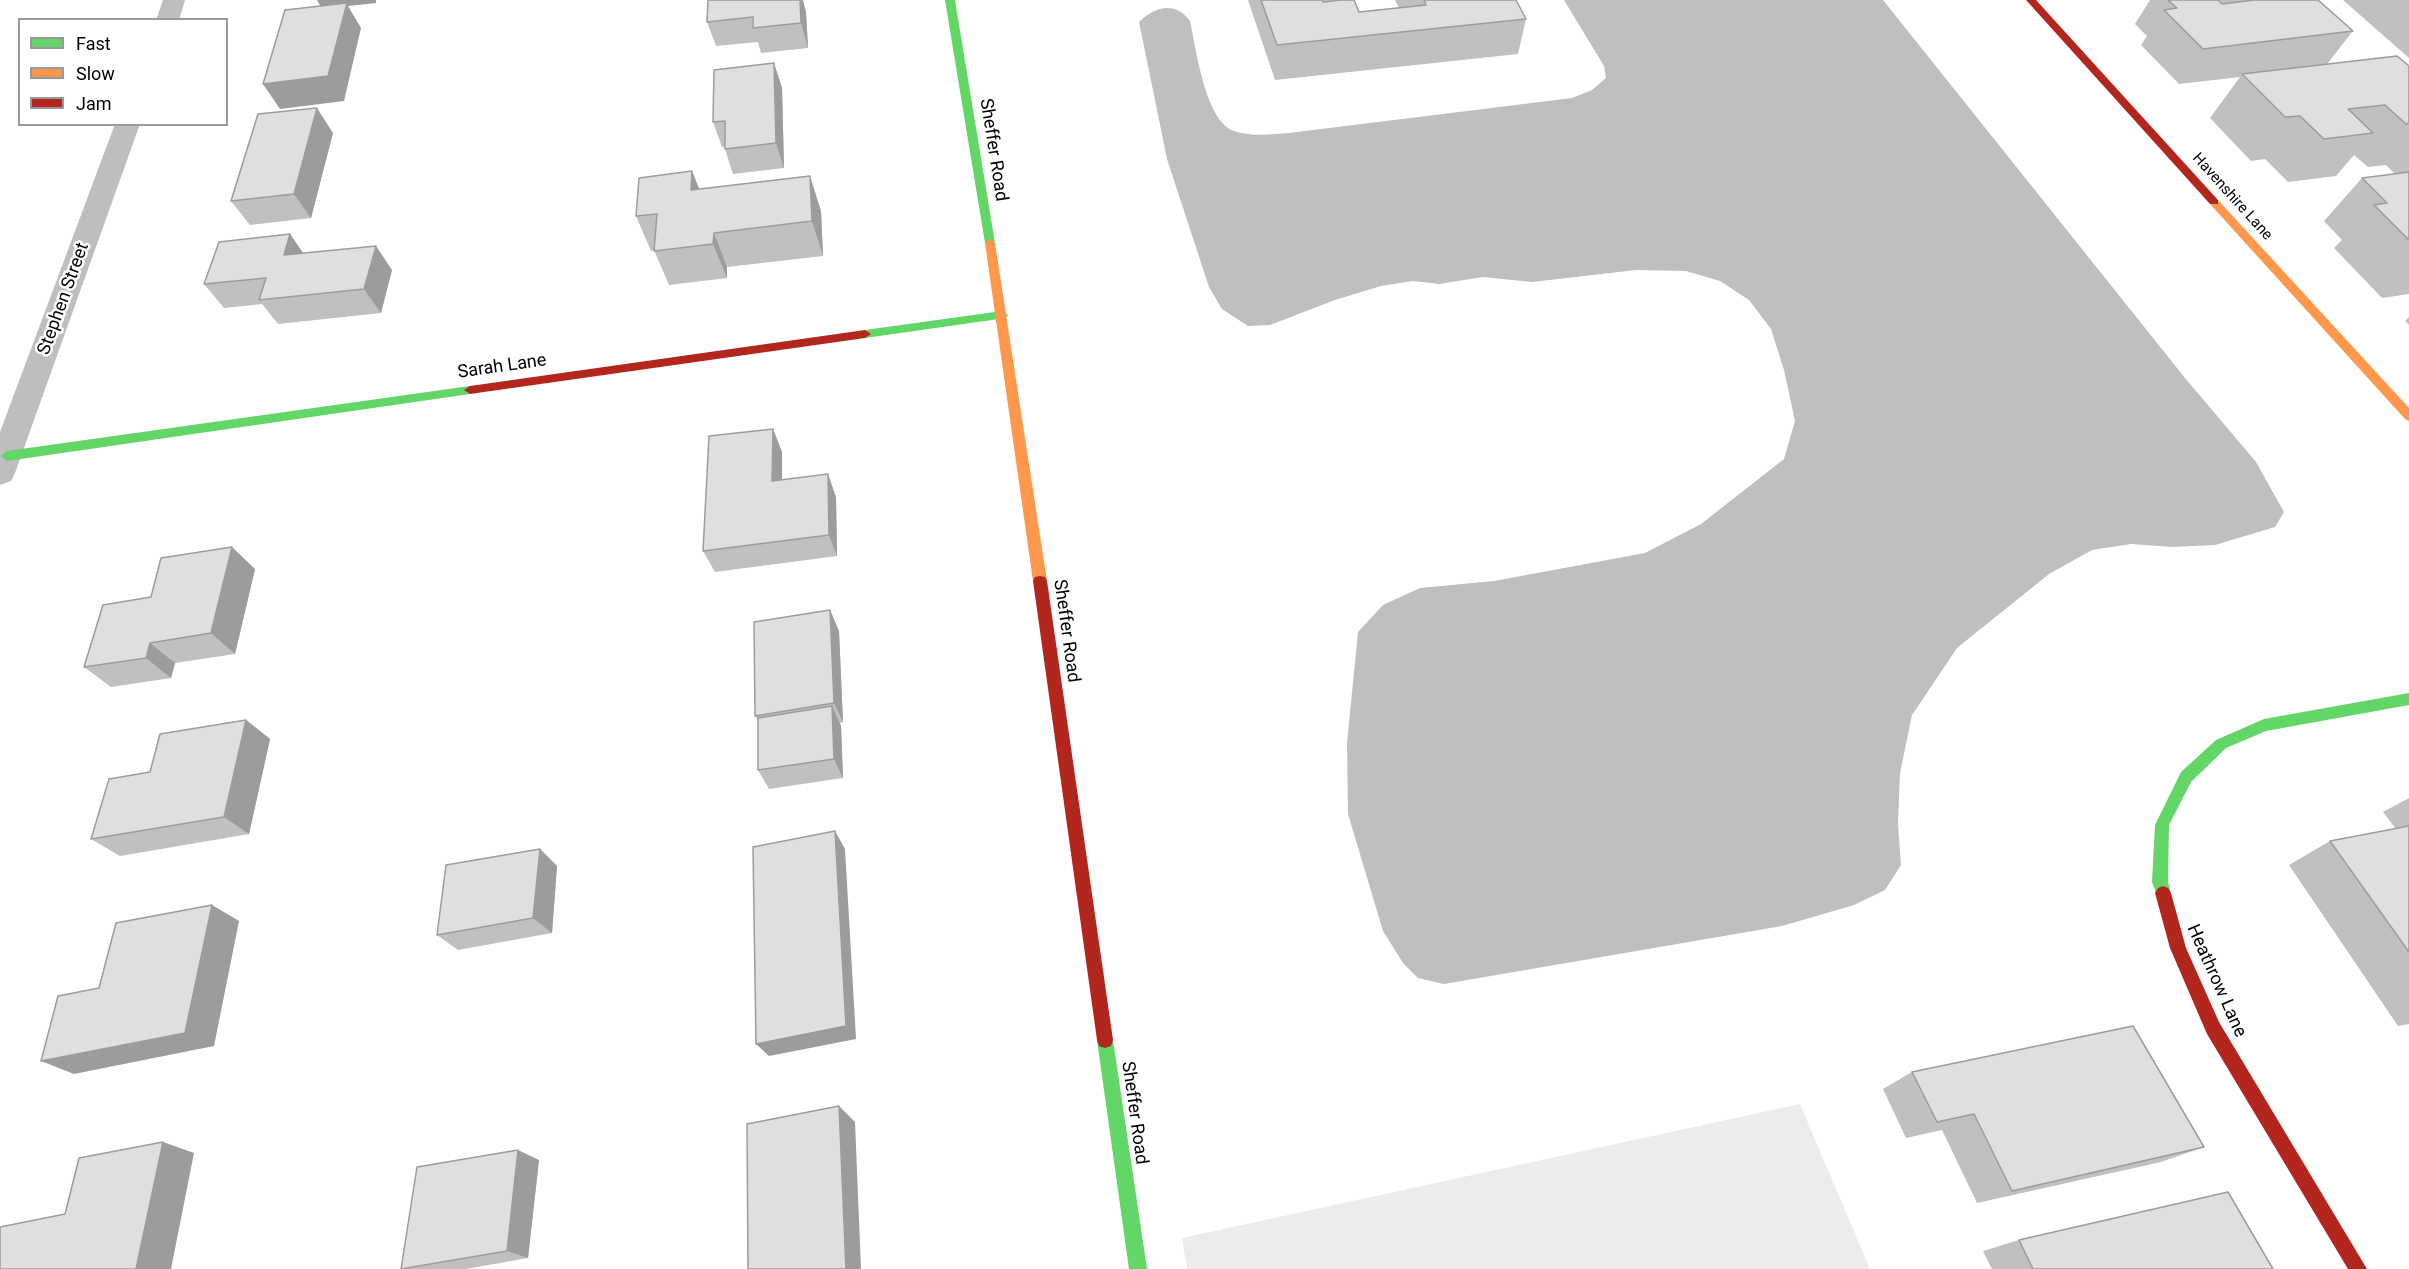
<!DOCTYPE html>
<style>
body{margin:0}
#map{position:relative;width:2409px;height:1269px;overflow:hidden;background:#fff;font-family:Roboto,sans-serif}
canvas{display:block}
.legend{position:absolute;left:18px;top:18px;width:210px;height:108px;box-sizing:border-box;background:#fff;border:2px solid #999;margin:0;padding:8px 10px;list-style:none;font-size:18px;color:#000}
.legend li{display:flex;align-items:center;gap:12px;height:30px}
.legend b{width:30px;border:2px solid #999}
</style>
<div id="map">
<canvas width="2409" height="1269"></canvas>
<ul class="legend">
<li><b style="height:8px;background:#63d668"></b>Fast</li>
<li><b style="height:8px;background:#ff974d"></b>Slow</li>
<li><b style="height:8px;background:#b3261e"></b>Jam</li>
</ul>
</div>
<script>
const g = document.querySelector('canvas').getContext('2d');
g.lineJoin = 'round';
function fill(path, color) { g.fillStyle = color; g.fill(path, 'evenodd'); }
function stroke(path, color, width, dash) { g.strokeStyle = color; g.lineWidth = width; g.lineCap = dash ? 'butt' : 'round'; g.setLineDash(dash || []); g.stroke(path); }
function label(font, color, halo, rows, align = 'center') {
  g.font = font + ' Roboto,sans-serif'; g.lineWidth = 5; g.setLineDash([]); g.textBaseline = 'middle'; g.strokeStyle = halo; g.fillStyle = color; for (const [text, x, y, turn = 0] of rows) {
    g.save(); g.translate(x, y); g.rotate((+turn || 0) * Math.PI / 180); g.textAlign = isNaN(turn) ? turn : align; if (halo) g.strokeText(text, 0, 0); g.fillText(text, 0, 0); g.restore();
  }
}
const green = new Path2D(`
 M1800,1104L1870,1269H1187L1182,1238Z`);
const water = new Path2D(`
 M1564,0H1883L2185,378L2256,462L2284,512L2275,527L2215,545L2173,547L2131,544L2092,550L2049,574L1957,648L1912,715L1900,773L1898,824L1901,865L1885,890L1854,905L1782,926L1444,984L1418,978L1403,963L1383,931L1348,814L1347,743L1358,632L1383,605L1420,588L1494,581L1645,553L1701,524L1784,459L1795,421L1784,370L1771,329L1749,300L1720,281L1686,271L1636,270L1532,282L1483,277L1439,284L1413,281L1381,286L1335,300L1270,325L1248,326L1222,309L1209,287L1167,159L1139,22C1155,6 1176,1 1190,21C1196,48 1205,121 1234,131C1251,137 1271,134 1289,133L1572,98L1592,90L1606,78L1604,66Z`);
const street = new Path2D(`
 M163,0H185L179,20H156Z
 M115,124H140L15,473L11,481L0,485V432Z`);
const fast = new Path2D(`
 M945,0H955L995,243L990,247L985,243Z
 M1002,311L1008,315L1006,318L865,338L859,334L865,330Z
 M470,386L476,390L470,394L7,461L1,456L7,451Z
 M2409,693V705L2266,731L2226,748L2191,782L2169,825L2168,882L2171,893L2168,898L2163,900L2158,898L2152,882L2155,825L2181,772L2216,740L2264,719Z
 M1105,1032L1111,1034L1113,1040L1147,1269H1129L1097,1040L1099,1034Z`);
const slow = new Path2D(`
 M2214,198L2218,200L2409,408V421L2405,419L2210,204L2209,202Z
 M990,239L995,243L1047,581L1045,585H1035L1033,581L985,243Z`);
const jam = new Path2D(`
 M2026,0H2036L2218,200V204H2210Z
 M865,330L871,334L865,338L470,394L464,390L470,386Z
 M1040,576L1045,577L1047,581L1113,1040L1111,1046L1105,1048L1099,1046L1097,1040L1033,581L1035,577Z
 M2163,886L2168,888L2171,893L2186,948L2219,1022L2367,1269H2348L2207,1034L2170,948L2155,893L2158,888Z`);
const wall = new Path2D(`
 M708,0L806,12L808,48L761,53L758,42L716,46L707,22Z
 M1248,0H1354L1359,12L1399,8L1395,0H1516L1526,19L1518,54L1275,80Z
 M2150,0H2318L2353,31L2327,64L2409,66V294L2382,298L2334,248L2342,240L2324,221L2362,178L2395,174L2386,165L2368,167L2354,155L2336,176L2288,182L2265,159L2251,161L2210,118L2240,77L2179,84L2141,45L2147,36L2135,24Z
 M2343,0H2409V58Z
 M774,63L782,88L784,168L733,174L725,149V147H722L713,122Z
 M333,133L311,218L250,225L231,201Z
 M692,171L699,189L821,211L823,256L727,267V278L669,285L654,250L651,251L636,216Z
 M290,234L303,253L392,270L381,313L278,324L262,304L224,308L204,284Z
 M2409,317V325L2405,321Z
 M773,429L782,452V480L836,497L837,556L715,572L703,551Z
 M255,569L235,654L175,663L171,678L111,687L84,667L151,597Z
 M830,610L839,631L843,722L840,723L841,726L843,778L769,789L758,770V720L755,716Z
 M246,720L270,739L249,834L120,856L91,839L150,772Z
 M2409,798V1024L2398,1026L2289,865L2330,841L2396,829L2383,812Z
 M540,849L557,866L552,933L458,950L437,935Z
 M1912,1072L2204,1147L2161,1162L1977,1203L1942,1130L1906,1138L1883,1089Z
 M539,1160L528,1258L466,1269H401Z
 M2019,1240L2273,1269H1992L1983,1251Z`);
const shadedWall = new Path2D(`
 M317,0H376V3L348,6L361,28L344,101L280,109L263,84L322,9Z
 M800,0H803L806,12L808,48L801,23Z
 M774,63L782,88L784,168L776,143Z
 M317,108L333,133L311,218L294,194Z
 M692,171L706,206L691,190Z
 M810,176L821,211L823,256L812,221Z
 M714,233L727,267V278L713,244Z
 M290,234L307,259L284,255Z
 M376,246L392,270L381,313L364,289Z
 M773,429L782,452V504L772,481Z
 M828,474L836,497L837,556L829,535Z
 M232,547L255,569L235,654L211,633Z
 M830,610L839,631L843,722L834,703Z
 M150,643L175,663L171,678L146,658Z
 M832,706L841,726L843,778L834,759Z
 M246,720L270,739L249,834L224,817Z
 M835,831L845,849L856,1039L769,1056L756,1044Z
 M540,849L557,866L552,933L533,918Z
 M212,905L239,921L214,1046L74,1074L41,1061Z
 M839,1106L855,1122L861,1269H846Z
 M163,1142L194,1153L171,1269H136Z
 M518,1150L539,1160L528,1258L507,1251Z`);
const building = new Path2D(`
 M708,0H800L801,23L753,28V17L707,22Z
 M1261,0H1322L1323,2L1341,0H1354L1359,12L1426,5L1424,0H1516L1526,19L1277,45Z
 M2168,0H2218L2222,4L2254,0H2318L2353,31L2203,49L2164,10L2177,8Z
 M347,3L328,76L263,84L285,10Z
 M2397,56L2409,66V123L2406,124L2385,105L2348,109L2373,133L2324,139L2300,116L2285,117L2242,74Z
 M774,63L776,143L725,149V121L713,122L714,70Z
 M317,108L294,194L231,201L258,114Z
 M692,171L691,190L810,176L812,221L714,233L713,244L654,251L657,214L636,216L639,178Z
 M2409,172V240L2374,205L2387,203L2362,178Z
 M290,234L284,255L376,246L364,289L259,300L266,278L204,284L219,242Z
 M773,429L772,481L828,474L829,535L703,551L709,436Z
 M232,547L211,633L150,643L146,658L84,667L103,605L151,597L161,558Z
 M830,610L834,703L755,716L754,622Z
 M832,706L834,759L758,770V718Z
 M246,720L224,817L91,839L109,779L150,772L160,734Z
 M2409,826V952L2330,841Z
 M835,831L846,1026L756,1044L753,847Z
 M540,849L533,918L437,935L446,865Z
 M212,905L185,1033L41,1061L58,996L99,988L116,923Z
 M2133,1026L2204,1147L2012,1191L1974,1114L1937,1122L1912,1072Z
 M839,1106L846,1269H748L747,1124Z
 M163,1142L136,1269H0V1227L65,1214L79,1158Z
 M518,1150L507,1251L401,1269L417,1167Z
 M2228,1192L2273,1269H2033L2019,1240Z`);
const farStreetnames = [
 ["Havenshire Lane",2232,197,48]
];
const streetNames = [
 ["Sheffer Road",993,150,81],
 ["Stephen Street",64,299,-70],
 ["Sarah Lane",502,367,-8],
 ["Sheffer Road",1066,631,82],
 ["Heathrow Lane",2216,981,66],
 ["Sheffer Road",1134,1113,82]
];
fill(green, '#ececec');
fill(water, '#bfbfbf');
fill(street, '#bebebe');
fill(fast, '#63d668');
fill(slow, '#ff974d');
fill(jam, '#b3261e');
fill(wall, '#c0c0c0');
fill(shadedWall, '#9c9c9c');
fill(building, '#dfdfdf');
stroke(building, '#9c9c9c', 1.5);
label('15px', '#000', '#fff', farStreetnames);
label('18px', '#000', '#fff', streetNames);
</script>
